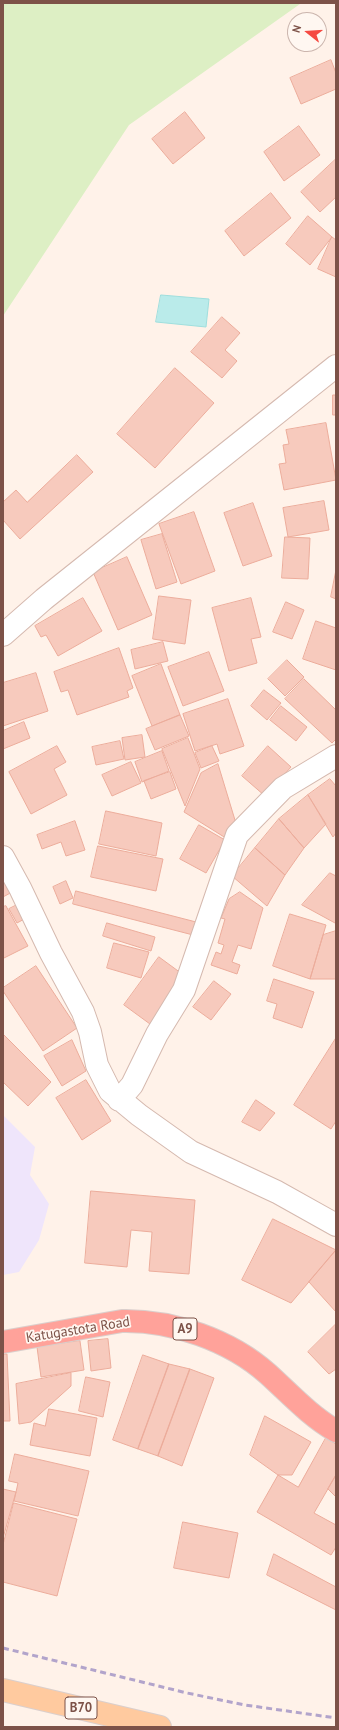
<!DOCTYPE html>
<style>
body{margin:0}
#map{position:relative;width:339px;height:1730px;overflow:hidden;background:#fff2e9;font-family:"PT Sans",sans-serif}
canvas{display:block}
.frame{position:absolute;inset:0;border:4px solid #7d5248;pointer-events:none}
.north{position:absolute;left:287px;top:12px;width:40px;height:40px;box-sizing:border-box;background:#fff7f1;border:1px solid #cbb5ad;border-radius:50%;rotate:287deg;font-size:11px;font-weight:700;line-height:16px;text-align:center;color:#7d5248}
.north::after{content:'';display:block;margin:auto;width:14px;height:18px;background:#f54a42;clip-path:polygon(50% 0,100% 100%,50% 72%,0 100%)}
</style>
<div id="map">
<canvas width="339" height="1730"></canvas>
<div class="frame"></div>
<div class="north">N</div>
</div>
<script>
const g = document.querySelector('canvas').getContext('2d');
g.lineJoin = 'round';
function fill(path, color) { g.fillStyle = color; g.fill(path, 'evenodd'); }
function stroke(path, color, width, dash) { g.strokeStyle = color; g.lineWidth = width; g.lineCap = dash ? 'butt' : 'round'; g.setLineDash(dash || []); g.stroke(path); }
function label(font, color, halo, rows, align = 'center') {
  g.font = font + ' "PT Sans",sans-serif'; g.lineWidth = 3.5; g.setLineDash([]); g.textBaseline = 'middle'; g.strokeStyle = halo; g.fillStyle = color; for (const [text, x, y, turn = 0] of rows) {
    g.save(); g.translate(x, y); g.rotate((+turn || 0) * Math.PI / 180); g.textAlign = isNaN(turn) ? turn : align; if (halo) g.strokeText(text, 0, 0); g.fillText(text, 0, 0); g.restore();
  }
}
const education = new Path2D(`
 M3,1115L35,1147L30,1175L49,1204L39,1240L19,1272L3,1275Z`);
const green = new Path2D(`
 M3,3L300,4L129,125L3,316Z`);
const water = new Path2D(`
 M161,295L209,299L206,327L156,322Z`);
const building = new Path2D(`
 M331,60L336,73V89L301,104L290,78Z
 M185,112L205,138L173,164L152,139Z
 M299,126L320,155L284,181L264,152Z
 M336,159V197L320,212L301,192Z
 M271,193L291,218L244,256L225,231Z
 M308,216L332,237L310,265L286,244Z
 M332,237L336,240V277L318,269Z
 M222,317L240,333L225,350L237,361L222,378L191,352Z
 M175,368L214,403L155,468L117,434Z
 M333,395H336V415H333Z
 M326,423L336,480L284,490L279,464L286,463L283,445L289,444L286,430Z
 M77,455L93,472L20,539L3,520V502L16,490L27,502Z
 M324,501L329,530L288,537L283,508Z
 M253,503L272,556L243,566L224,513Z
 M194,512L215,571L181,584L159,524Z
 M162,534L177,582L156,589L141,540Z
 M285,537L310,538L308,579L282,578Z
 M127,557L152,615L118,630L93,572Z
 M336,570V599L331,597Z
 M159,596L191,600L185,644L153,639Z
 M83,598L102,631L58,656L46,635L41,637L35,626Z
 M251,598L261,637L251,639L257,663L229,671L212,608Z
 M286,602L304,610L292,639L273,632Z
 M316,621L336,628V670L303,659Z
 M163,642L168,661L135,669L131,650Z
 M119,648L133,688L127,691L129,697L77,715L68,690L61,692L54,672Z
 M209,652L224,691L183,706L168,667Z
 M287,660L304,677L285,696L268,679Z
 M161,664L180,715L152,726L132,676Z
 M36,673L48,711L3,726V683Z
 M304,679L336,710V739L332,743L285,699Z
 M264,690L281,703L267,720L251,706Z
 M228,699L244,746L220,754L217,744L195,751L183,714Z
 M281,706L307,727L296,741L270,720Z
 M180,715L189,736L155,750L146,729Z
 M24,722L30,738L3,749V731Z
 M142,735L145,757L125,760L122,738Z
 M188,738L200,769L185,806L162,749Z
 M120,741L124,759L96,765L92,747Z
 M57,746L66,762L54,769L67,795L31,814L9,772Z
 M212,746L219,761L201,768L195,753Z
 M268,746L291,767L265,796L242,776Z
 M162,751L169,771L142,782L135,762Z
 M131,762L141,783L112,796L102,775Z
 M218,764L238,830L229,840L184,812L201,773Z
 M170,772L176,789L151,799L144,781Z
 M330,779L336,786V833L333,837L308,795Z
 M308,795L326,824L304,848L279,819Z
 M106,811L162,823L156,856L99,844Z
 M279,819L304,848L285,875L255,848Z
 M75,821L85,850L66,856L61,842L42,849L37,835Z
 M199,825L225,840L206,873L180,859Z
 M98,846L163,859L156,891L91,877Z
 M255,848L285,875L267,906L232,876Z
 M330,873L336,876V922L335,923L302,905Z
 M3,876L14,891L3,897Z
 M66,881L73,898L60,904L53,887Z
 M76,891L200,923L197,936L73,904Z
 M240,892L263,908L251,949L238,945L232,962L240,965L237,974L211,965L216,952L221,954L224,945L218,943L225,919L221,918L229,899Z
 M21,903L28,917L17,923L9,909Z
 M6,906L28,946L4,958L3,955V907Z
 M290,914L326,925L310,979L273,966Z
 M107,923L155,937L151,951L103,936Z
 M336,931V979H310L323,935Z
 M114,943L149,952L141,978L107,968Z
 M159,957L185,976L150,1024L124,1005Z
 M36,966L77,1028L43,1051L3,991V988Z
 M274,979L314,992L302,1028L273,1018L277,1004L267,1001Z
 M214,981L231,994L211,1020L193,1007Z
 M3,1034L51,1082L28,1106L3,1082Z
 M336,1038V1121L331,1129L294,1105Z
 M72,1040L86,1071L62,1086L44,1056Z
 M86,1080L111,1121L82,1140L56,1098Z
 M256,1100L275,1113L260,1131L242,1122Z
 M91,1191L195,1200L189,1274L149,1271L152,1232L131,1230L127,1267L85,1263Z
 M273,1219L336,1250L291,1303L242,1280Z
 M336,1250V1312L309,1282Z
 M336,1324V1369L329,1374L308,1352Z
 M108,1339L111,1368L91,1371L88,1341Z
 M80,1341L84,1370L41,1377L37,1347Z
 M3,1354H7L10,1421H3Z
 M143,1355L169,1364L138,1449L113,1440Z
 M169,1364L190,1369L158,1456L138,1449Z
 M190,1369L214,1378L182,1466L158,1456Z
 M71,1373V1386L31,1422L19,1424L16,1384Z
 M86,1377L110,1382L103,1417L79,1411Z
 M49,1409L97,1418L90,1456L30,1445L34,1423L45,1426Z
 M265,1416L311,1442L292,1475H278L250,1455Z
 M326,1438L336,1444V1475L314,1513L336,1525V1547L331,1555L257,1512L278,1475L298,1487Z
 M15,1454L89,1471L78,1516L14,1501L18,1483L9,1481Z
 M336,1475V1497L328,1489Z
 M3,1489L16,1492L3,1538Z
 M14,1503L77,1519L57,1596L3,1582V1545Z
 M183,1522L238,1533L229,1578L174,1568Z
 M274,1554L336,1587V1610L267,1575Z`);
const minor = new Path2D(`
 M3,635L44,599L336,366
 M3,857L20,888L51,953L83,1012L90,1032L97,1065L110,1091L139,1115L191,1152L277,1192L336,1225
 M119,1100L132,1085L157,1034L184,990L237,835L283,788L336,756`);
const major = new Path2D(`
 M3,1690L160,1727`);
const highway = new Path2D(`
 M3,1342L122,1321C172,1320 230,1340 268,1374C290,1394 310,1416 336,1431`);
const rail = new Path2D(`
 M3,1648L187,1693L245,1705L336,1718`);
const shields = [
 [185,1329,24],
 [81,1708,32]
];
const shieldNames = [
 ["A9",185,1329],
 ["B70",81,1708]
];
const streetNames = [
 ["Katugastota Road",78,1330,-9]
];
fill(education, '#efe5fb');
fill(green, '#ddefc4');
fill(water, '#baebea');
stroke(water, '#9fdedd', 1);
fill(building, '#f7cabd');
stroke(building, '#ecac9b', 1);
stroke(minor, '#d5b9af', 24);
stroke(major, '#dbcfcc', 24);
stroke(highway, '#dbcfcc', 24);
stroke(minor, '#fff', 22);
stroke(major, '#ffca9f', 22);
stroke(highway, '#ffa29a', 22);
stroke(rail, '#b2a4cb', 3, [6, 4]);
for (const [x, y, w] of shields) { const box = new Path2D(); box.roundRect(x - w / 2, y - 11, w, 22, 3); g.fillStyle = '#fff7f1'; g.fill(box); stroke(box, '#7d5248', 1); }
label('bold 13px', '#7d5248', null, shieldNames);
label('14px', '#7d5248', '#fff7f1', streetNames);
</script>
